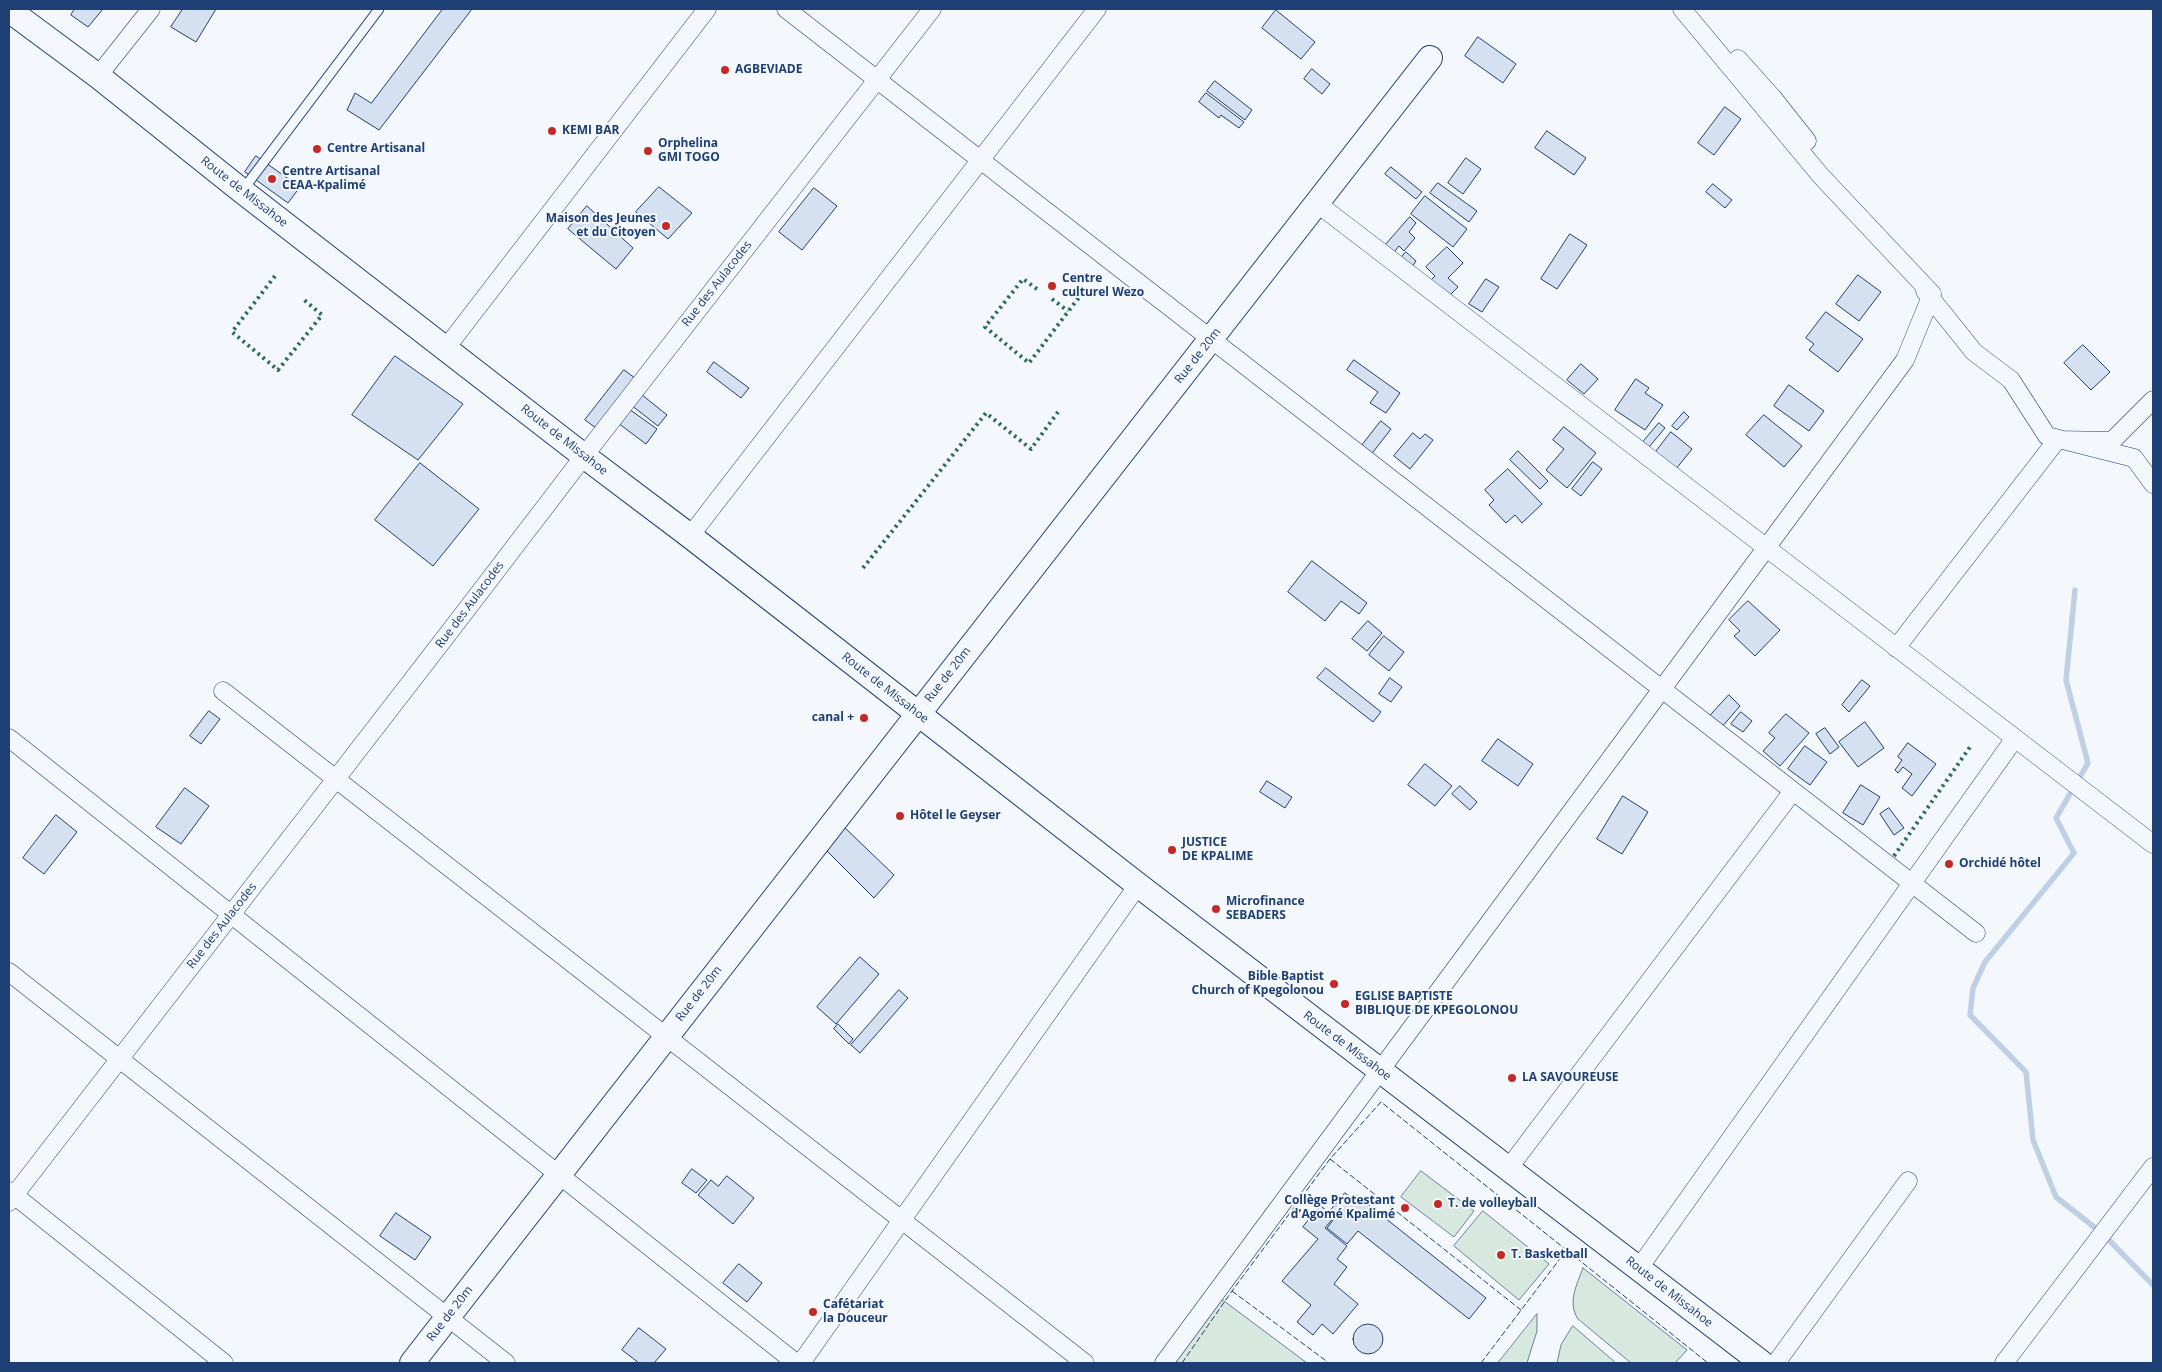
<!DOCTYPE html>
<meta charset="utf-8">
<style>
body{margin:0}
#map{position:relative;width:2162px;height:1372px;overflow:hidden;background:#f4f7fb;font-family:"Open Sans",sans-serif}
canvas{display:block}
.frame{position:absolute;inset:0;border:10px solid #1d3f73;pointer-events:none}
</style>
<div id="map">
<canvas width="2162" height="1372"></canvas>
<div class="frame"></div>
</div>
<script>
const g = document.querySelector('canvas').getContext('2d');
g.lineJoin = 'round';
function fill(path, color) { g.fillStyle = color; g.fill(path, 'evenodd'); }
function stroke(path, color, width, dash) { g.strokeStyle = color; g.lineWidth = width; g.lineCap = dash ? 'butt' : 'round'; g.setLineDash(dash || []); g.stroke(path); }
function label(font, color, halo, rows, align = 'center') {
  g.font = font + ' "Open Sans",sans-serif'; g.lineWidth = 4; g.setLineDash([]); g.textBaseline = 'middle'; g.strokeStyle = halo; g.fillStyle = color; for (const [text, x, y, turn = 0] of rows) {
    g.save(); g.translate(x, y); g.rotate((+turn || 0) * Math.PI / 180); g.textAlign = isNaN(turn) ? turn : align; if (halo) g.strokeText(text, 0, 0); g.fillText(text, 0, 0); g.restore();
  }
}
const green = new Path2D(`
 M1421,1171L1474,1211L1454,1237L1401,1197Z
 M1483,1211L1549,1264L1519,1300L1454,1246Z
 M1583,1268L1687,1350L1675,1363H1631L1578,1319C1567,1303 1577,1284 1583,1268Z
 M1220,1298L1307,1363H1167Z
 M1537,1314V1331L1527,1363H1498Z
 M1573,1326L1616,1363H1557L1561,1345Z`);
const stream = new Path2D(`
 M2075,590L2066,680L2088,763L2056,818L2074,853L1985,962L1973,988L1970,1015L2026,1072L2033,1140L2056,1197L2103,1234L2153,1285`);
const building = new Path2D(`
 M75,9H103L88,27L71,15Z
 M183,9H216L196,42L171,27Z
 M443,9H472L379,130L347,110L355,93L371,103Z
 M1276,10L1315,42L1301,59L1262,28Z
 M1478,37L1516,64L1503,83L1465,56Z
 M1312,69L1330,84L1322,94L1304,79Z
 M1215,81L1252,110L1245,120L1207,91Z
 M1206,93L1244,122L1239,128L1221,115L1219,118L1199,102Z
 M1725,107L1741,119L1714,155L1698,143Z
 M1547,131L1586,158L1574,175L1535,148Z
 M256,156L300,187L288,203L245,172Z
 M1466,158L1481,169L1463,194L1448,183Z
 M1391,167L1422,192L1416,199L1385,174Z
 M1438,183L1477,211L1469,222L1430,193Z
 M1713,184L1732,200L1725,208L1706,192Z
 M659,187L692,213L668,239L636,212Z
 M814,188L837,206L802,250L779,232Z
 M1425,196L1467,229L1453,247L1411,214Z
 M587,206L633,248L616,269L568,229Z
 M1410,217L1416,223L1409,232L1415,238L1404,251L1399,246L1391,256L1382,249Z
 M1570,234L1587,245L1557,289L1541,279Z
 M1447,247L1463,263L1448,278L1458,287L1447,298L1430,281L1435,276L1426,267Z
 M1406,252L1416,261L1412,267L1401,258Z
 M1858,275L1881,292L1859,321L1836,304Z
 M1486,279L1499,287L1482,312L1469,304Z
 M1826,312L1863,339L1838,372L1809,350L1814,344L1806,338Z
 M2083,345L2110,372L2091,390L2064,363Z
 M395,356L463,404L418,460L352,415Z
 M1354,360L1400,393L1386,413L1370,403L1378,392L1347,370Z
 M714,362L749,388L741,398L707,372Z
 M1581,364L1598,379L1584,394L1567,380Z
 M624,370L635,378L596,428L585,420Z
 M1636,379L1649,388L1645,393L1663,405L1645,430L1615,410Z
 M1789,385L1824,411L1809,431L1774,406Z
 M641,394L667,415L658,426L631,405Z
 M629,409L657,429L646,444L618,423Z
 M1684,412L1689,417L1677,430L1672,426Z
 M1764,415L1802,446L1784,467L1746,435Z
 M1381,421L1391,429L1370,456L1360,448Z
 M1659,423L1665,428L1649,447L1643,442Z
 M1564,427L1596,453L1567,488L1546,470L1564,449L1553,440Z
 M1671,432L1692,449L1676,469L1655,453Z
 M1413,433L1420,439L1425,434L1433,440L1410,469L1394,456Z
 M1518,451L1548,481L1540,489L1510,460Z
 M1593,462L1602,469L1581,496L1572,489Z
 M420,463L479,509L433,566L375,520Z
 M1508,469L1542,504L1522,523L1515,515L1506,523L1489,505L1494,500L1485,490Z
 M1312,561L1367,603L1359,614L1341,601L1325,621L1288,592Z
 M1748,601L1780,630L1755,656L1734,636L1740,631L1729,620Z
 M1368,621L1382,633L1367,651L1352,639Z
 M1384,636L1404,652L1389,671L1369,655Z
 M1326,668L1381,712L1373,722L1317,678Z
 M1390,678L1402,687L1391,702L1379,694Z
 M1862,680L1870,686L1849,712L1842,705Z
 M1729,695L1740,706L1721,728L1709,717Z
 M209,711L220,719L201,744L190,736Z
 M1741,712L1752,721L1743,732L1731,724Z
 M1786,714L1809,733L1780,766L1763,751L1775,738L1769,733Z
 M1865,722L1884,748L1858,767L1839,742Z
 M1825,728L1839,747L1830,754L1816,734Z
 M1498,739L1533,764L1518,786L1482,761Z
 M1908,743L1936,764L1912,796L1902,788L1912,774L1903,767L1898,773L1895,770L1902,760L1898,757Z
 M1805,746L1827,762L1810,785L1788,769Z
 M1425,764L1452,786L1435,806L1408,785Z
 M1267,781L1292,797L1285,808L1260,792Z
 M1861,785L1880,797L1863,825L1843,813Z
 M1460,786L1477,802L1470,810L1452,794Z
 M185,788L209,806L181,844L156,827Z
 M1623,796L1648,812L1622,854L1597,839Z
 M1889,808L1904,828L1894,835L1880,814Z
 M56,815L77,832L44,874L23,858Z
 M843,826L894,875L874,898L825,849Z
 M860,957L879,974L836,1024L817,1007Z
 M899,990L908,998L860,1053L851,1045Z
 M838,1024L853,1039L849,1044L834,1029Z
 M692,1169L707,1180L696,1193L682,1183Z
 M727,1176L754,1198L733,1224L698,1195L711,1180L718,1186Z
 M1345,1193L1353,1199L1356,1195L1486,1298L1469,1319L1358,1231L1347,1244L1327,1228L1337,1215L1331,1210Z
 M1321,1206L1334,1217L1325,1228L1347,1246L1337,1259L1347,1267L1334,1284L1358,1304L1333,1334L1322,1324L1313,1335L1297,1322L1311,1305L1282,1281L1318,1239L1303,1227Z
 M396,1213L431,1237L415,1260L380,1236Z
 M739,1264L762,1283L747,1302L723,1283Z
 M1353 1339a15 15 0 1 1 30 0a15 15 0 1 1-30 0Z
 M639,1328L666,1349L654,1363H639L622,1350Z`);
const lane = new Path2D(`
 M242,191L379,9`);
const street = new Path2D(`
 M786,9L1976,933
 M1738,59L1773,98L1807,141
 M98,76L151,9
 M1318,204L2153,844
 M1925,291L1974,352L2011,380L2047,436L2134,458L2153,484
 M446,348L707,9
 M690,536L1097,9
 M1896,648L2057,440L2112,441L2153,400
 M223,691L1085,1363
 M9,738L796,1363
 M9,972L506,1363
 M1508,1169L1793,791
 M9,1191L224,1363
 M9,1202L454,626L584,456L932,9
 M1639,1268L2015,738
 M801,1363L1138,885
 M1164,1363L1905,360L1932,294L1821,176L1682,9
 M1776,1363L1908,1181
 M2004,1363L2153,1167`);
const secondary = new Path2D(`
 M9,10L98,76L242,191L584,456L690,536L1138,885L1762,1363
 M412,1363L1430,58`);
const hedge = new Path2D(`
 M275,276L232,332L278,370L322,315L303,299
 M1037,289L1023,279L985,327L1029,363L1080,296
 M1052,299L1068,311
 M863,568L986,413L1031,449L1058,412
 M1894,856L1970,747`);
const fence = new Path2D(`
 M1330,1159L1521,1310
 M1232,1291L1329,1363
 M1182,1363L1232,1291L1330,1159L1381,1102L1708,1363
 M1481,1363L1562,1256`);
const markers = [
 [725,70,5,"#c62828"],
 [552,131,5,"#c62828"],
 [317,149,5,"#c62828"],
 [648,151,5,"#c62828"],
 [272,179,5,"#c62828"],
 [666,226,5,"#c62828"],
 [1052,286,5,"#c62828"],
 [864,718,5,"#c62828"],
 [900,816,5,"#c62828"],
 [1172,850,5,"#c62828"],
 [1949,864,5,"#c62828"],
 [1216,909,5,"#c62828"],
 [1334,984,5,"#c62828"],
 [1345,1004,5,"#c62828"],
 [1512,1078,5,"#c62828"],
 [1438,1204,5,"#c62828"],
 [1405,1208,5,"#c62828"],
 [1501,1255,5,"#c62828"],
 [813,1312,5,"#c62828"]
];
const poiNames = [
 ["AGBEVIADE",735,70],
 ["KEMI BAR",562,131],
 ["Orphelina",658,144],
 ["GMI TOGO",658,158],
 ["Centre Artisanal",327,149],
 ["Centre Artisanal",282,172],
 ["CEAA-Kpalimé",282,186],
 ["Maison des Jeunes",656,219,"right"],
 ["et du Citoyen",656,233,"right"],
 ["Centre",1062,279],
 ["culturel Wezo",1062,293],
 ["canal +",854,718,"right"],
 ["Hôtel le Geyser",910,816],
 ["JUSTICE",1182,843],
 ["DE KPALIME",1182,857],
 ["Orchidé hôtel",1959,864],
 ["Microfinance",1226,902],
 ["SEBADERS",1226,916],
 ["Bible Baptist",1324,977,"right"],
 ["Church of Kpegolonou",1324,991,"right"],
 ["EGLISE BAPTISTE",1355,997],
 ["BIBLIQUE DE KPEGOLONOU",1355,1011],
 ["LA SAVOUREUSE",1522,1078],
 ["Collège Protestant",1395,1201,"right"],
 ["d'Agomé Kpalimé",1395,1215,"right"],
 ["T. de volleyball",1448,1204],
 ["T. Basketball",1511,1255],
 ["Cafétariat",823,1305],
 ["la Douceur",823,1319]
];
const streetNames = [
 ["Route de Missahoe",244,192,38],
 ["Rue des Aulacodes",717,284,-52],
 ["Rue de 20m",1198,356,-52],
 ["Route de Missahoe",564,440,38],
 ["Rue des Aulacodes",470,605,-53],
 ["Rue de 20m",948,675,-52],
 ["Route de Missahoe",885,688,38],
 ["Rue des Aulacodes",222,926,-52],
 ["Rue de 20m",699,994,-52],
 ["Route de Missahoe",1347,1046,37],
 ["Route de Missahoe",1669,1292,38],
 ["Rue de 20m",450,1314,-52]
];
fill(green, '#d7e8df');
stroke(green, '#687fa3', 1);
stroke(stream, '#bed0e5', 5.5);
fill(building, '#d5e0f0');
stroke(building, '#1d3f73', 1);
stroke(lane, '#1d3f73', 11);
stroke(street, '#1d3f73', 19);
stroke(secondary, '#1d3f73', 26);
stroke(lane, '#f4f7fb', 9);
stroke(street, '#f4f7fb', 18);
stroke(secondary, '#f4f7fb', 24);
stroke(hedge, '#2c6c60', 4, [2.5, 4]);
stroke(fence, '#1d3f73', 1, [6, 2.5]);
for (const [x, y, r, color] of markers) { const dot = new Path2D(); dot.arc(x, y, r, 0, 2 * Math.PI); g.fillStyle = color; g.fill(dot); stroke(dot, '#f4f7fb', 2); }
label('bold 12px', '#1d3f73', '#f4f7fb', poiNames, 'left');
label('12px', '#1d3f73', '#f4f7fb', streetNames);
</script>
